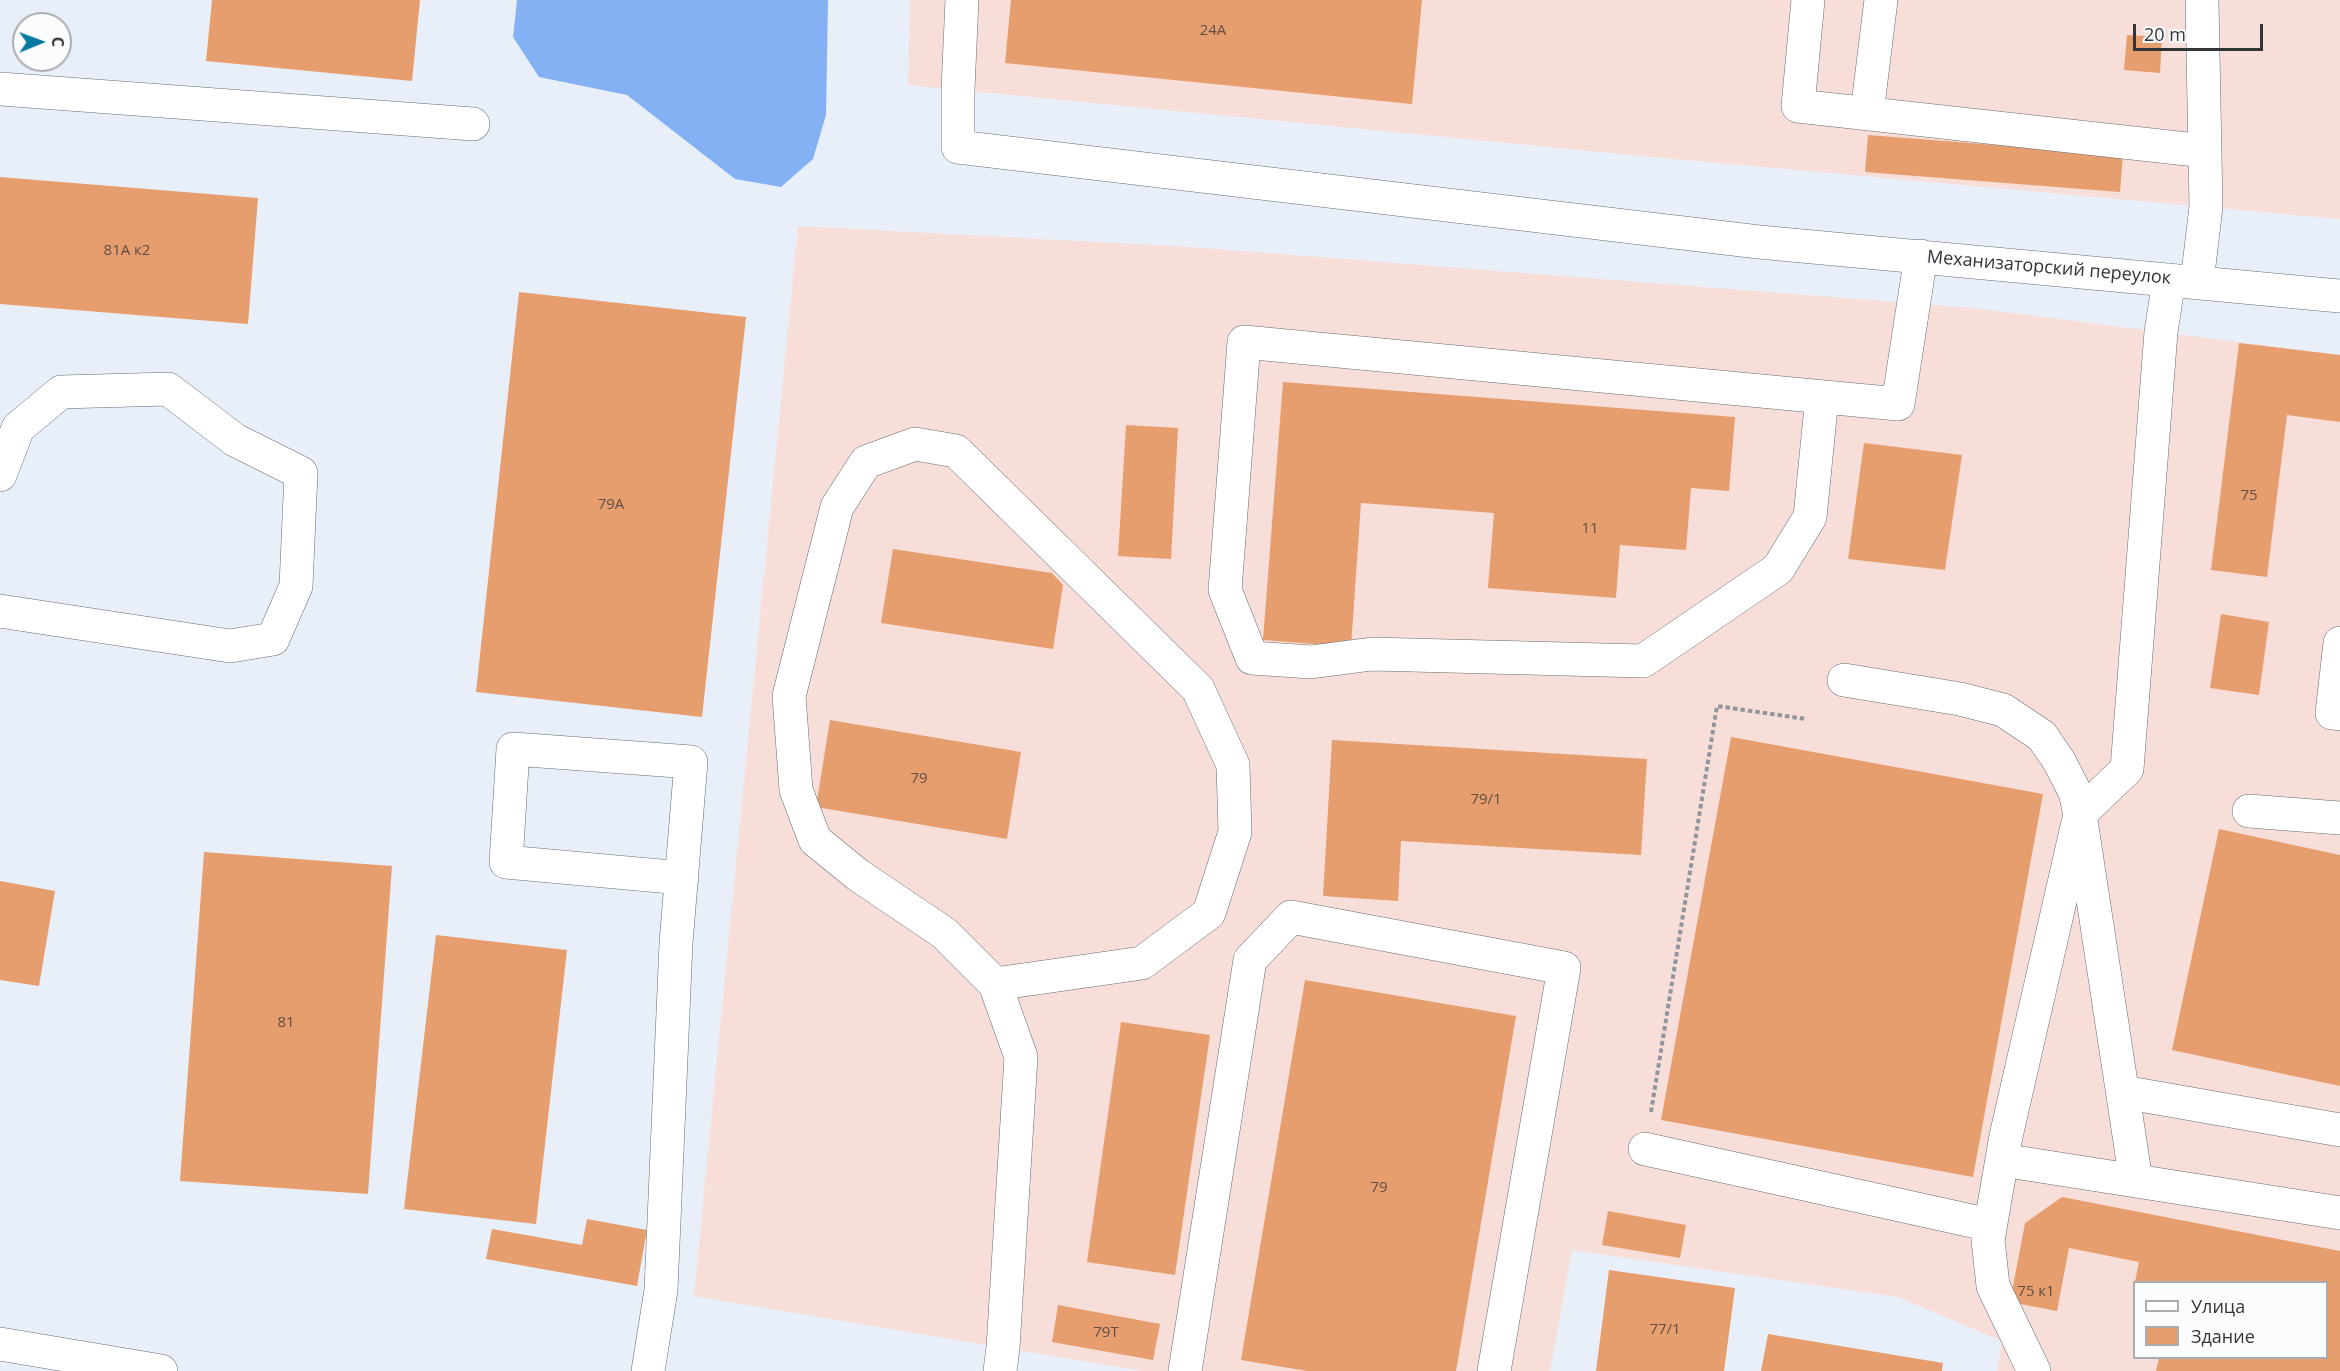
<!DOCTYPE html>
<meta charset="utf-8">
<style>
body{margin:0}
#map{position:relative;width:2340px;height:1371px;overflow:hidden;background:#e9eff9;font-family:"Open Sans",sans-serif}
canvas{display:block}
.legend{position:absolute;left:2133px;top:1281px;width:195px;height:78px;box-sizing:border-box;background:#fbfcfe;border:2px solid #abacaf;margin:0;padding:8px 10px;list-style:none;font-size:18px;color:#323538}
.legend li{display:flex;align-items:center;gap:12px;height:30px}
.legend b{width:30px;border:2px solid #abacaf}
.north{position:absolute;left:12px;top:12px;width:60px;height:60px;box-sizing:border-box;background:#fbfcfe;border:2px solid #abacaf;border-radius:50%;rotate:89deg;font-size:16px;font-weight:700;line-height:24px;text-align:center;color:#323538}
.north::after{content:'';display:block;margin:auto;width:21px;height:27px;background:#0579a2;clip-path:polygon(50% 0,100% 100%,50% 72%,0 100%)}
.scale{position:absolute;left:2133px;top:24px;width:130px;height:27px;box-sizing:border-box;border:3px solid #323538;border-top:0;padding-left:8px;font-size:18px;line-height:21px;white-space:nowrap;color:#323538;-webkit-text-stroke:4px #fbfcfe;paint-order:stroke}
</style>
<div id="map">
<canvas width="2340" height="1371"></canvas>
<ul class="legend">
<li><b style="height:8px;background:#fff"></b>Улица</li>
<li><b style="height:16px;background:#e79e6e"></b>Здание</li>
</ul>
<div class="north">С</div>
<div class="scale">20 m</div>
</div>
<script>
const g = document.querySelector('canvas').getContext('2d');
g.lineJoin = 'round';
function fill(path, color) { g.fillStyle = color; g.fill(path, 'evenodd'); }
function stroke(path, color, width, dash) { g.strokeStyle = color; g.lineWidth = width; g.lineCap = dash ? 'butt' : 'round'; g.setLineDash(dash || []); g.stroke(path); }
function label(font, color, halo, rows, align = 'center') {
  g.font = font + ' "Open Sans",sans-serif'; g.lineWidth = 5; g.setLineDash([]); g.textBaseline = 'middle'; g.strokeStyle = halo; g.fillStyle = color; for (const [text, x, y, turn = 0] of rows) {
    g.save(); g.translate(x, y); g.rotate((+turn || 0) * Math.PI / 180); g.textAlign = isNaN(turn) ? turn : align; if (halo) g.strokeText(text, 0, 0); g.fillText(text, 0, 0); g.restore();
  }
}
const industrial = new Path2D(`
 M910,0H2340V219L1653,157L908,85Z
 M798,226L1190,247L1973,308L2340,355V1371H1997L2002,1341L1898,1297L1572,1250L1550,1371H1143L694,1296ZM2134,1282H2326V1358H2134Z`);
const forest = new Path2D(`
 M517,0H828L826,115L813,159L781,187L735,179L627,95L539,77L513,37Z`);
const building = new Path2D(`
 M212,0H420L412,81L206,61Z
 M1011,0H1422L1412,104L1005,63Z
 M2127,35L2162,37L2160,73L2124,70Z
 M1868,135L2123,155L2120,192L1865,172Z
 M0,177L258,198L248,324L0,304Z
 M519,292L746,317L702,717L476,692Z
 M2239,343L2340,355V422L2287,415L2267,577L2211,570Z
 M1283,382L1735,417L1729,491L1691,488L1686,550L1620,545L1616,598L1488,588L1494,513L1361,503L1351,647L1263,640Z
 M1126,425L1178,428L1171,559L1118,556Z
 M1864,443L1962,455L1945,570L1848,559Z
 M893,549L1052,573L1063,585L1053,649L881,623Z
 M2221,614L2269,622L2259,695L2210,688Z
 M830,720L1021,752L1007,839L816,807Z
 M1731,737L2043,794L1973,1177L1661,1120Z
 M1332,740L1647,759L1641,855L1401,841L1398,901L1323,896Z
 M2219,829L2340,855V1086L2172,1050Z
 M204,852L392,866L368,1194L180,1181Z
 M0,881L55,891L39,986L0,980Z
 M436,935L567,950L536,1224L404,1209Z
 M1305,980L1516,1016L1456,1371H1307L1241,1360Z
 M1121,1022L1210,1035L1175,1275L1087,1262Z
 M2062,1197L2340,1251V1371H2156L2159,1358H2326V1282H2135L2139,1262L2069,1248L2057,1311L2010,1302L2025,1223Z
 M1608,1211L1686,1225L1680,1258L1602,1245Z
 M587,1219L647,1230L637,1286L486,1259L492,1229L582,1245Z
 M1609,1270L1735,1288L1724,1371H1596Z
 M1058,1305L1160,1324L1153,1360L1052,1342Z
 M1768,1334L1943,1363L1942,1371H1761Z`);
const path = new Path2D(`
 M1651,1112L1717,706L1806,719`);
const minor = new Path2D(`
 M962,0L958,89V147L1759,242L2340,296
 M1808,0L1798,106L2205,151
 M0,89L473,124
 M1867,113L1881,0
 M2197,282L2206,207L2202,0
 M1822,397L1810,517L1778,569L1643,661L1372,654L1311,662L1252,658L1225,590L1244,342L1898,404L1921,256
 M0,475L18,428L61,392L168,389L235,440L301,473L296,586L273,639L230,646L0,611
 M2340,643L2332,713L2340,714
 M1844,680L1960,699L2003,710L2042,736L2059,761L2075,792L2080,814L2006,1136L1988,1240L1993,1286L2034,1371
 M2249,811L2340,818
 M995,984L1142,963L1209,913L1235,832L1233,765L1198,689L956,451L915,444L866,462L837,507L789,696L796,790L815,840L858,875L944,933L995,984L1021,1057L1003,1348L1000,1371
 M2123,1092L2340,1130
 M1645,1149L1990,1225
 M2002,1160L2340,1213
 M2136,1181L2080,814L2127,769L2161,332L2169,280
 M648,1371L661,1290L676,943L691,762L513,749L506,862L682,878
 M1185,1371L1250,960L1291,917L1564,968L1494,1371`);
const major = new Path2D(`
 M0,1344L161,1371`);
const numberNames = [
 ["24А",1213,31],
 ["81А к2",127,251],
 ["75",2249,496],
 ["79А",611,505],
 ["11",1590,529],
 ["79",919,779],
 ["79/1",1486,800],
 ["81",286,1023],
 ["79",1379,1188],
 ["75 к1",2036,1292],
 ["77/1",1665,1330],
 ["79Т",1106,1333]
];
const streetNames = [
 ["Механизаторский переулок",2049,268,5]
];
fill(industrial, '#f8ded8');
fill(forest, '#84b1f4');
fill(building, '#e79e6e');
stroke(minor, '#666c74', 34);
stroke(major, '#666c74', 34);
stroke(path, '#91969c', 4, [4.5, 3]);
stroke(minor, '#fff', 33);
stroke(major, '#fff', 33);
label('15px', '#5f4f46', null, numberNames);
label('18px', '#323538', '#fbfcfe', streetNames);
</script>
